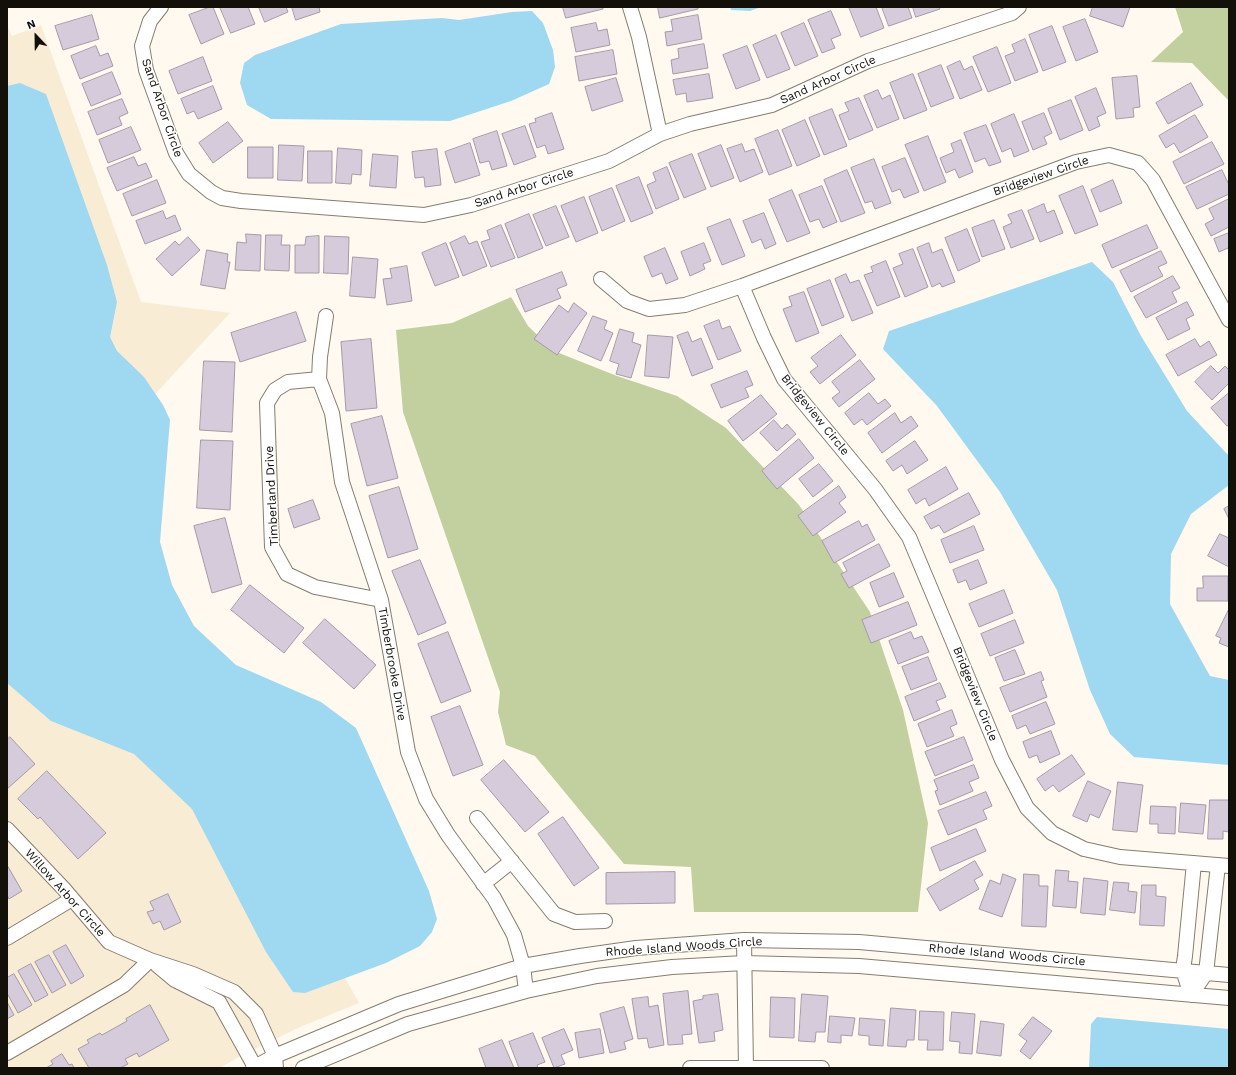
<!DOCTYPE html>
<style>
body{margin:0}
#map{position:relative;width:1236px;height:1075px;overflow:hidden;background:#fff9ef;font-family:"Work Sans",sans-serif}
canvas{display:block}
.frame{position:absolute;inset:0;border:8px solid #13100a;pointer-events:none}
.north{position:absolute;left:16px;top:16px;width:40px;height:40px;-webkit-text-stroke:3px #fff;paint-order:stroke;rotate:338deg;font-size:11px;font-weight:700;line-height:16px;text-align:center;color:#13100a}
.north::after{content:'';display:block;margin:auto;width:14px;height:18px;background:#13100a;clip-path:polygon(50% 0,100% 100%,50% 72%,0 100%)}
</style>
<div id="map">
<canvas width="1236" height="1075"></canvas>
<div class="frame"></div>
<div class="north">N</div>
</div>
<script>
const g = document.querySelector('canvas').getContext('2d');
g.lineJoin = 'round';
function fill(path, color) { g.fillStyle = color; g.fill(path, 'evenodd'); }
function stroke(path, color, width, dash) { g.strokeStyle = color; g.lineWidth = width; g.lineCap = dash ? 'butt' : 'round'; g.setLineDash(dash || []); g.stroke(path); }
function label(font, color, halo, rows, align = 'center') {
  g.font = font + ' "Work Sans",sans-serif'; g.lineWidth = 3; g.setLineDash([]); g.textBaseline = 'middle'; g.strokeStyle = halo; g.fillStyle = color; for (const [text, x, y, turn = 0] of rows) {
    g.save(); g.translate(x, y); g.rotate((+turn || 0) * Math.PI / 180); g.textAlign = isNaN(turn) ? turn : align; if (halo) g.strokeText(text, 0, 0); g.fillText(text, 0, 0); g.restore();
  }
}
const built = new Path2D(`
 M7,25L12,36L41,25L141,302L230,313L72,484L359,1003L300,1027L237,1058L220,1068H7Z`);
const forest = new Path2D(`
 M1175,7H1229V101L1192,63L1151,62L1183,32Z
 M511,297L528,326L554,351L617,376L677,396L726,428L799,505L870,612L903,710L928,823L918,912H694L691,867L624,864L535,756L506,745L498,712L500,692L403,412L396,330L452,323Z`);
const water = new Path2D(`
 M730,7H761L750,11L731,10Z
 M532,11L543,23L553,50L555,67L549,84L511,101L450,121L271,119L247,105L240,83L244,63L255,55L341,24L442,18L459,20L512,12Z
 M20,83L46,94L107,265L117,302L110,337L117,351L144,377L163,405L170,420L160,542L172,585L194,626L236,665L321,702L356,728L429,891L437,919L432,932L420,946L386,963L305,993L293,992L266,952L192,809L134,754L51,721L7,683V86Z
 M1092,262L1113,282L1141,336L1187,411L1229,456V485L1191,514L1171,554L1170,604L1210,676L1229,680V765L1134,757L1110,734L1090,690L1057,590L1000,492L937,406L883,349L889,331Z
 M1097,1017L1229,1029V1068H1089L1091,1024Z`);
const building = new Path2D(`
 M210,7H213L224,34L201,44L189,15Z
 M220,7H248L255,24L231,33Z
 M259,7H286L288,12L265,22Z
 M292,7H319L320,12L296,20Z
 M563,7H603V9L566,18Z
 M658,7H698V9L660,18Z
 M849,7H876L884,28L861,37Z
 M882,7H908L912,18L889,26Z
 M913,7H939L940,9L916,17Z
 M1093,7H1130L1123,27L1090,16Z
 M831,11L841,35L831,39L835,48L822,53L808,20Z
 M92,15L99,39L63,50L55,26Z
 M698,15L702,39L667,46L665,32L673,31L671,20Z
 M1085,19L1098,52L1076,61L1063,27Z
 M596,23L598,31L607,29L610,45L576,52L571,28Z
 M804,23L818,56L795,66L781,33Z
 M1052,26L1066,62L1043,71L1029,35Z
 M776,35L790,69L767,78L753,45Z
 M1025,39L1038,72L1015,81L1005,56L1015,52L1012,45Z
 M704,44L708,68L673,74L671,60L679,58L678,49Z
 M96,46L100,56L108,53L113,66L80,79L71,56Z
 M747,46L760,80L736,89L723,55Z
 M997,47L1011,83L988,92L973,57Z
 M613,50L617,74L579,81L575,57Z
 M203,57L212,81L178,94L169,71Z
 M960,61L964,70L972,66L982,90L960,99L947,67Z
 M941,65L954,98L931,107L918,74Z
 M112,72L121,94L91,106L82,84Z
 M709,74L713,98L687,102L686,93L676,95L673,80Z
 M913,74L927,110L904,119L890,83Z
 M1137,76L1140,107L1133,108L1134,117L1116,119L1112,78Z
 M616,78L623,101L592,111L585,87Z
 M1191,83L1203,105L1168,124L1156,103Z
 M213,86L222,109L198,119L194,111L187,114L181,99Z
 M1096,88L1106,113L1097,117L1100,126L1089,131L1075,97Z
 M878,90L882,99L890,95L899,119L877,128L864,96Z
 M859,98L873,130L849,140L839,115L849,111L845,103Z
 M122,99L128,113L119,117L122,125L97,135L88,112Z
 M1071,100L1083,130L1060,140L1048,109Z
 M832,109L847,146L824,155L809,118Z
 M552,113L564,149L548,154L545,145L537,148L529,124L536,122L535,119Z
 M1044,113L1052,133L1044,137L1047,144L1033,150L1022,122Z
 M1014,114L1029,151L1014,157L1011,148L1002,152L991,124Z
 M1195,115L1208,137L1180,153L1174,143L1166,148L1159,136Z
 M805,120L820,156L797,166L782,130Z
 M228,122L243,141L213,163L199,143Z
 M986,125L1001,162L989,166L985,158L975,162L964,133Z
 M525,126L536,157L514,165L502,134Z
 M131,127L141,150L108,163L99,140Z
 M778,130L792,166L769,175L755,139Z
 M497,131L507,166L492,170L489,161L480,163L473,139Z
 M928,136L946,182L924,191L905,145Z
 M961,140L973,172L959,178L955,169L946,173L940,158L954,152L951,144Z
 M1212,142L1224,164L1184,184L1173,162Z
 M470,143L480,175L455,183L445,152Z
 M742,144L745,152L754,149L763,172L740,182L727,149Z
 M279,145L304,146L302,181L278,180Z
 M721,145L734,178L711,187L698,154Z
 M248,147H273V178H248Z
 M338,148L362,150L361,175L352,174L351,184L336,183Z
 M437,149L441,185L425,187L424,177L415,178L412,152Z
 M308,151H332V183H308Z
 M373,154L398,156L396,188L370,186Z
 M692,154L706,189L684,198L669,163Z
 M134,157L138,166L146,163L152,177L117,191L107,168Z
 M905,158L919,192L904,198L900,189L892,192L882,167Z
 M874,159L891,203L875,209L872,201L865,203L851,168Z
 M667,167L679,199L656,209L647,185L656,181L653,173Z
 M847,170L865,213L841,222L824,180Z
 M1222,170L1229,185V194L1197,209L1186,187Z
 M639,177L653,213L631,222L616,186Z
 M157,180L166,203L132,216L123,194Z
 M1113,180L1122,203L1100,212L1091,190Z
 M822,186L837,222L823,228L819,219L810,222L799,195Z
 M1083,186L1098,225L1075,234L1059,196Z
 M612,188L625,221L602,231L589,197Z
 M792,190L810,233L787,242L769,200Z
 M584,197L598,233L576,242L561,206Z
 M1229,199V227L1211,236L1205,224L1214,219L1209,209Z
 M1044,204L1047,213L1054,210L1063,233L1040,242L1028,211Z
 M556,206L569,237L546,246L533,215Z
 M1022,210L1034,239L1011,248L1003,227L1012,223L1008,215Z
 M163,211L166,219L175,215L181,230L145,244L136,221Z
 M764,213L776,244L765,249L761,239L752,243L743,221Z
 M529,214L543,248L518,258L505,224Z
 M730,219L745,256L722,265L707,228Z
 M994,220L1005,249L982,257L972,228Z
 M501,225L515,258L491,267L481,242L490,239L487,231Z
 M1147,225L1158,248L1112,268L1102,245Z
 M967,229L980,261L958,271L945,238Z
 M1229,233V250L1228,248L1219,252L1214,239Z
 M246,234L261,235L260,271L235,270L237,242L246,243Z
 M266,235H282L281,245H290L289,271L265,270Z
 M319,236V273H295V245H305L306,237Z
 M325,236L349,237L348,274L324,273Z
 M465,236L469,244L477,241L487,266L463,276L450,243Z
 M188,237L200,250L172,276L156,259L175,241L179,245Z
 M446,243L459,277L435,286L422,253Z
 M704,243L711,261L703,264L705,269L690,276L681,252Z
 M929,243L932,253L942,249L955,282L942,287L940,283L932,287L917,248Z
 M665,248L678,279L666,284L662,273L652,277L644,257Z
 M913,249L928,287L905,297L893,268L903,264L899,254Z
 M207,250L228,254L227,262H230L225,289L201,285Z
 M1161,251L1167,263L1158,267L1163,276L1131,292L1120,271Z
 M353,257L378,259L375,298L350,296Z
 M886,261L900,297L877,306L864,275L873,272L871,267Z
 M407,266L412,301L387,305L383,279L392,278L390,269Z
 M562,272L567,285L557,289L561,298L525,312L516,290Z
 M846,274L850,283L859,280L873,313L852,321L835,279Z
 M1173,276L1180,288L1172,292L1177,302L1146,318L1134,297Z
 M830,280L844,317L822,326L807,289Z
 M804,292L819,333L796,342L783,309L792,306L789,297Z
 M1187,302L1194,315L1186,319L1190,329L1168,340L1156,318Z
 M574,303L587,313L557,355L534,339L559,305L568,312Z
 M296,312L306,341L240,362L231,333Z
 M593,316L607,321L604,329L613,333L601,361L578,351Z
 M719,320L722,329L730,326L741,351L718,360L704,326Z
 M620,329L634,333L632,342L641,345L631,378L616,374L619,364L610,361Z
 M688,332L692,342L701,338L713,368L692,376L677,336Z
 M648,335L673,337L669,378L645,376Z
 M841,335L856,355L820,384L810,372L818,366L811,358Z
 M371,339L377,408L346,411L341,342Z
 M1195,339L1200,347L1209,341L1217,355L1178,376L1166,355Z
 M860,360L875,379L839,407L832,398L840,392L832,382Z
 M204,361L235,362L232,432L200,430Z
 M1211,366L1218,373L1225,366L1229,370V383L1212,400L1195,382Z
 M747,371L753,385L745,388L749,397L721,408L711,385Z
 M869,393L878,404L885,399L891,406L867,425L862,419L854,425L845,413Z
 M1229,393V425L1227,426L1211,408Z
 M761,395L777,414L743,441L728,421Z
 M895,413L901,423L911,416L918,426L882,453L868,433Z
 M382,416L398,478L367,486L351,424Z
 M774,420L782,429L787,424L796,434L777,451L760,433Z
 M799,439L814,458L777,489L762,471Z
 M201,440L233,441L230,510L197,508Z
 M915,441L928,460L907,474L902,465L893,471L886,461Z
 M819,464L833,481L813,497L799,479Z
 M946,467L958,489L929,506L925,498L916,504L908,490Z
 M839,486L846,497L839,503L846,512L813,536L798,516Z
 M399,487L418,549L388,558L369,496Z
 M969,493L980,514L944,533L939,525L931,529L924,517Z
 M313,500L320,519L294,528L288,509Z
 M1229,506V519L1224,509Z
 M225,518L242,584L212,593L194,526Z
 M859,521L862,527L867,524L875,540L834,563L822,541Z
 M974,526L984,550L950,563L941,540Z
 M1220,534L1229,538V567L1208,556Z
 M879,544L890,566L849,588L841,574L847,571L843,563Z
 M420,560L446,623L418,635L392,571Z
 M978,560L987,583L970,590L966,580L958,583L953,570Z
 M894,573L904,597L879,607L870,583Z
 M1203,576H1228V601H1197V588H1203Z
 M250,585L304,628L284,653L231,610Z
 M1004,590L1013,613L979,627L969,604Z
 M908,602L917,625L871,643L862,620Z
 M1229,609V647L1219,643L1221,638L1216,636Z
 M325,619L376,665L354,689L303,643Z
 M1015,620L1024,643L990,656L981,634Z
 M448,632L471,691L441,703L418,644Z
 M911,632L914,639L922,636L929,652L898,664L889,641Z
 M1015,650L1025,674L1004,681L995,658Z
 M928,657L937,680L911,690L902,667Z
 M1041,672L1044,680L1041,681L1047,697L1010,712L1000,688Z
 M940,683L946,697L936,701L940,710L914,721L905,697Z
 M1046,702L1055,724L1030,734L1026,725L1017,729L1012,716Z
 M460,706L483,765L453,776L431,717Z
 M952,710L957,724L950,727L954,736L927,747L918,724Z
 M1051,731L1060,754L1040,763L1037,755L1029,758L1023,742Z
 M10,737L35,764L7,789V740Z
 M964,737L973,760L935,776L925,752Z
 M1072,755L1085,774L1059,792L1053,785L1045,791L1037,779Z
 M504,760L549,812L525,832L481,780Z
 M974,765L979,778L969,782L973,791L940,805L935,791L938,790L934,780Z
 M47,771L106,833L78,859L40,817L38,819L18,799Z
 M1088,781L1111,791L1099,818L1090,814L1087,822L1073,816Z
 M1118,782L1143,785L1137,832L1113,830Z
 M986,792L992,806L983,810L987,819L948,835L938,811Z
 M1210,800H1229V832L1223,831V839H1208Z
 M1181,803L1206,805L1203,834L1179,832Z
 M1151,806L1176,807L1175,834L1158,833V824H1150Z
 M563,817L599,868L574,886L538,834Z
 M976,829L986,851L940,871L931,848Z
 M975,861L983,875L974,880L979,889L940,911L927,889Z
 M7,865L22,891L9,899L7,895Z
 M1056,870L1069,871L1068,881L1078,882L1076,908L1053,906Z
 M675,872V903L606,904V873Z
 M1003,874L1016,879L1002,917L979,909L990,880L1000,884Z
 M1024,874L1039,875V886H1048L1046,927L1022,926Z
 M1084,878L1108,881L1105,915L1081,913Z
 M1114,882L1129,883L1128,891L1137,892L1135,913L1110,910Z
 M1142,885H1156V896L1166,897L1164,926L1140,925Z
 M168,894L181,922L164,930L160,921L153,924L147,912L154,910L150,902Z
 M66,945L84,976L71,984L53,952Z
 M49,955L66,985L52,993L35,962Z
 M31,964L48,995L35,1002L18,971Z
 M14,974L32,1005L18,1013L7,993V978Z
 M688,991L692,1034L682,1035L683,1044L668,1045L663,994Z
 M718,994L723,1030L714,1032L715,1041L699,1043L693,1001L703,999V996Z
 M802,994L828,996L825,1032H816L815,1042L799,1041Z
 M648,997L649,1007L658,1005L664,1045L649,1048L647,1038L638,1039L632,999Z
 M771,997L795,998L794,1038L770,1037Z
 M7,1002L14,1015L7,1019Z
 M150,1005L169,1040L139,1057L137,1053L125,1059L128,1064L120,1068H89L78,1049L89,1043L87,1040L100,1033L102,1035L127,1021L126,1019Z
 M624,1007L633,1039L624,1042L626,1049L610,1053L600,1014Z
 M891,1008L916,1010L914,1040H907L906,1047L888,1046Z
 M920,1011L944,1012L943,1050H927L928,1040H919Z
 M952,1012L975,1014L972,1054L959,1053L960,1042L950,1041Z
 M830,1016L855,1018L852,1036L841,1035V1043L828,1042Z
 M1033,1017L1052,1031L1030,1059L1020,1051L1027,1041L1019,1035Z
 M860,1018L885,1020L883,1046L869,1045V1036L859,1035Z
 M981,1021L1004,1024L1001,1056L977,1053Z
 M564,1029L573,1050L561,1055L565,1064L554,1068L542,1038Z
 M600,1029L604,1053L579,1058L575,1033Z
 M533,1033L545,1062L537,1065L538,1068H519L509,1042Z
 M502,1040L514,1068H486L479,1049Z
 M62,1054L69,1065L72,1064L74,1068H46L53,1064L51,1061Z`);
const minor = new Path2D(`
 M161,7L150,21L142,46L146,70L176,153L189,174L211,192L222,198L241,201L424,215L471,205L609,161L660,134L690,124L772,105L868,61L1012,13L1019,7
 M630,7L639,37L660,134
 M601,279L627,301L649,309L685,305L742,286L1076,162L1109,155L1138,163L1153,180L1229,320
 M742,286L764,338L784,379L875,489L909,537L956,649L1002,760L1027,808L1052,833L1084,849L1120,857L1229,866
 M326,316L320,357L319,379L332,413L342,482L381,600L408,752L426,799L448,835L494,898L514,935L523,966L526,991
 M319,379L288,382L275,390L267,403L272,547L287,574L315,587L381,600
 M477,818L554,914L575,922L605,921
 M7,829L64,889L109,942L150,960L193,974L234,992L256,1014L275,1056L276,1068
 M483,884L512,861
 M7,938L72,899
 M744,940L746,1068
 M157,965L175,980L219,1002L255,1067L258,1068
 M1191,995L1206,973L1218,865
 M1191,995L1183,970L1185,956L1194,863
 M7,1053L124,985L150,960
 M253,1068L275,1056L399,1004L523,966L580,956L636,948L744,940L859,942L1229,975
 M303,1068L408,1024L526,991L597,976L672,967L744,963L859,966L1229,998
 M690,1068H822`);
const streetNames = [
 ["Sand Arbor Circle",828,80,-24],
 ["Sand Arbor Circle",162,108,71],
 ["Bridgeview Circle",1041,176,-19],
 ["Sand Arbor Circle",524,188,-18],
 ["Bridgeview Circle",815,415,51],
 ["Timberland Drive",272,496,-93],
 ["Timberbrooke Drive",392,664,80],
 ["Bridgeview Circle",975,694,68],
 ["Willow Arbor Circle",65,893,48],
 ["Rhode Island Woods Circle",684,947,-4],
 ["Rhode Island Woods Circle",1007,955,5]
];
fill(built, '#f9ecd4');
fill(forest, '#c2cf9e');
fill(water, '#9fd8f1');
fill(building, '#d6cbda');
stroke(building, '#a59aa8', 1);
stroke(minor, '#867d6e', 16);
stroke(minor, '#fff', 14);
label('12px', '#13100a', '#fff', streetNames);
</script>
